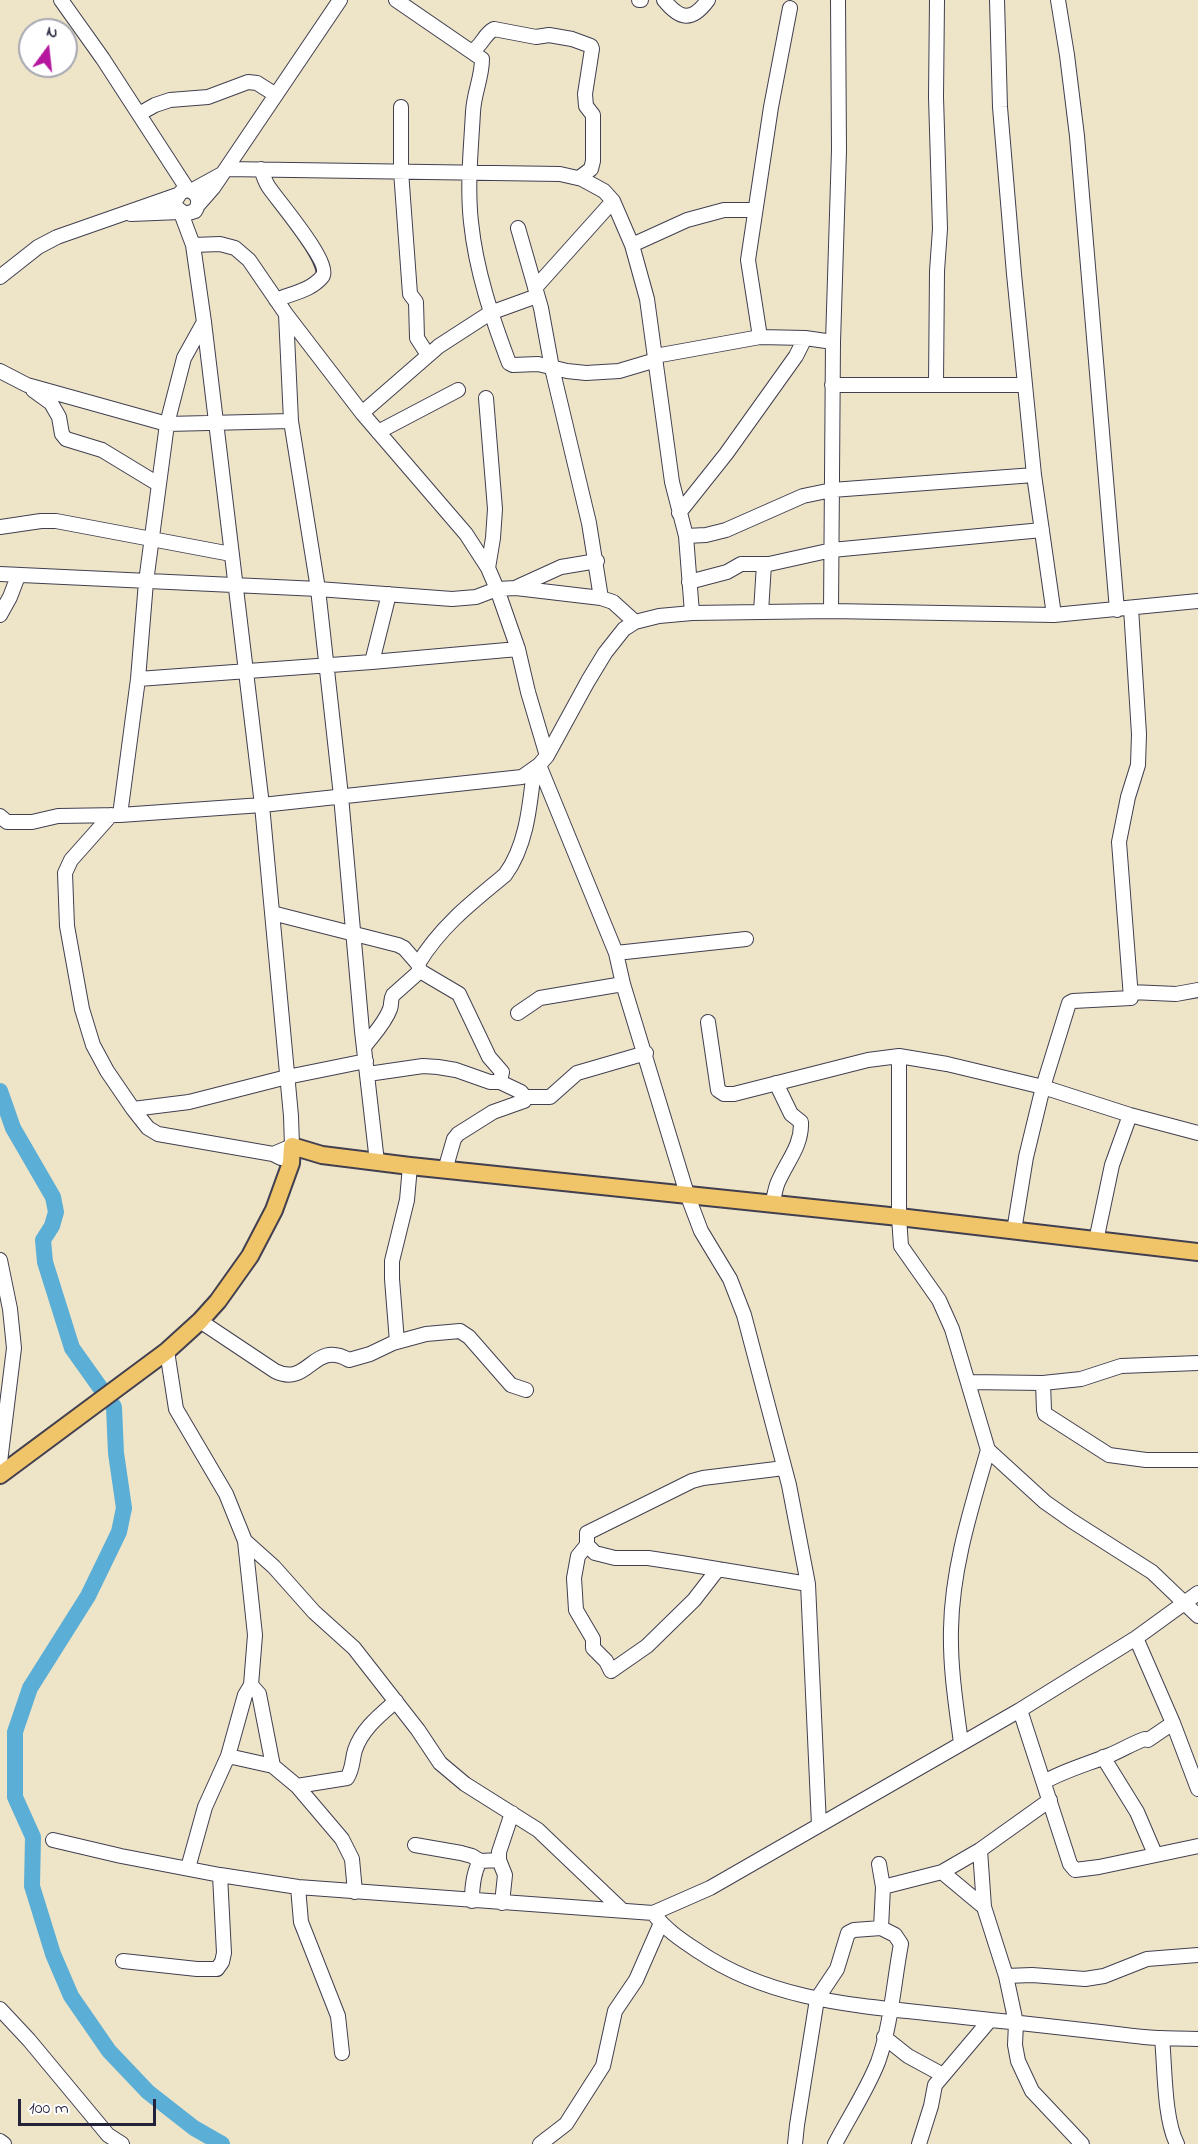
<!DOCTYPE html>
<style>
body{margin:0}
#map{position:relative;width:1198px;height:2144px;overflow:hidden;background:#eee5c8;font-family:"Indie Flower",sans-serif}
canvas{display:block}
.north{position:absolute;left:18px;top:18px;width:60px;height:60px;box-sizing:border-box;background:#fff;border:2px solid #a7a7b1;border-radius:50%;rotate:15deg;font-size:16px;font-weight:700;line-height:24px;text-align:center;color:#22223b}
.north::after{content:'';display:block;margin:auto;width:21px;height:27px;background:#b5179e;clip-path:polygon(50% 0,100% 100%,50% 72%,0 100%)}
.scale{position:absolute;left:18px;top:2099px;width:138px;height:27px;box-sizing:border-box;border:3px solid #22223b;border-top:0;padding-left:8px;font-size:18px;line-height:21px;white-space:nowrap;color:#22223b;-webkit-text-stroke:4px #fff;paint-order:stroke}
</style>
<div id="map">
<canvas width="1198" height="2144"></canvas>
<div class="north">N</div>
<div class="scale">100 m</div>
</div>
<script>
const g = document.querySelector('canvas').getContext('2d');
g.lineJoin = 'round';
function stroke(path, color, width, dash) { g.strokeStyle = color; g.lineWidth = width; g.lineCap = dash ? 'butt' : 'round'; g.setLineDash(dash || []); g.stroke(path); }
const river = new Path2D(`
 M0,1091L13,1128L53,1197L56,1212L52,1226L43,1240L45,1262L72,1348L114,1407L116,1453L124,1508L119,1532L88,1596L30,1688L15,1732V1797L33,1837L32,1886L53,1954L71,1996L109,2051L148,2092L194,2128L222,2144`);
const minor = new Path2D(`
 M61,0L103,59L188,190C198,193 201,202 195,211L185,214L176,207L175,201L181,192L188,190
 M396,0L482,59C482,78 474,92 473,112C471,149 467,186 471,222C476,271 492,318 509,363L513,365L538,364L567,371L586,373L619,371L656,360
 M639,0H641
 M664,0C680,20 692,22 708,0
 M997,0L1000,107L1014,274L1034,475L1054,615
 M1058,0L1067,55L1077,136L1117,610
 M472,51C482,46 484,34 494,29L536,37L549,35L572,39L591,46L592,49L585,94L586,106L593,115V161L591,169L579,178
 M401,107V171L410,294L416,302L417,338L428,355
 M139,114L155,105L170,100L208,97L248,82L257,83L276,95
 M226,169L560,174L582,179L604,191L613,201L632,245L647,299L672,482L686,536L692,613
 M261,169C263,175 265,181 268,186C277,200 333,264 322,277C310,291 292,293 276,300
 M191,191L222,174
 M199,204L213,188L340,0
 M181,213L193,245L204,322L262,805L291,1116L292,1146L273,1154
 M131,214L180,212
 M518,228L541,308L552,368L589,523L601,598
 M193,245L220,244L235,248L249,260L286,314L362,413L466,534L488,568L497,589L518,649L528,692L547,756
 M632,245L687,220L724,210H755
 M0,277L38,247L57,237L177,195
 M535,288L613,201
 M286,314L291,421L318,589L341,796L362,1031L377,1162
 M760,337L748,260L771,107L790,8
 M655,356L760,337L805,338L833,342
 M0,371L27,385L167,424L291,421
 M936,384L937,271L940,229L936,97L937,0
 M832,385H1025
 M33,390L51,403L59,417L62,434L66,439L102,450L158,484
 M486,398L495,509L493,538L488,568
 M362,413L439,346L490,313L537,296
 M378,432L458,390
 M679,513L726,454L796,356L805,338
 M0,527L41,521H56L231,554
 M686,536L706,535L726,530L803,496L832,490L1034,475
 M0,574L318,589L452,599L476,597L497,589L516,588L601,598L613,602L635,622
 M689,582L727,572L741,564H769L832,550L1042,530
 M517,587L561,567L597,561
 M831,611L833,342L839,150L838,0
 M761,612L764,564
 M0,615L10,597L18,576
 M372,662L389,594
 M138,679L372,662L518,649
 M539,765L616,953L623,984L687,1194L701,1231L730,1279L744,1315L789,1485L808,1584L819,1825
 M111,815L71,860L65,873L67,926L82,1009L93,1045L107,1071L133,1109L148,1128L158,1134L273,1154L281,1158
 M120,815L138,679L146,582L167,424L184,358L204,322
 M0,816L7,822H32L58,816L120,815L262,805L522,777L539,765L547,756L588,681L605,653L624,629L635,622L659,616L692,613L831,611L1054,615L1198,601
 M272,913L398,945L404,948L418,964L420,971L459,994L489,1057L502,1072L500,1082
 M616,953L746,939
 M418,964C440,927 472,902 505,875C527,845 530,804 534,769
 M1131,992L1176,994L1198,990
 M518,1013L540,998L623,984
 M708,1022L718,1090L724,1094H734L868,1060L899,1056L947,1064L1043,1087L1130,1115L1198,1133
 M364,1047C373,1035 385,1023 390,1009C392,1004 390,1000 393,995L420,971
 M899,1056V1217L901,1246L939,1300L952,1329L988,1450L1045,1502L1072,1521L1152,1572L1198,1616
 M368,1074L423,1066L438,1067L456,1070L490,1082H500L521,1092L525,1097H550L577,1073L646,1053
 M133,1109L189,1102L287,1077L366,1061
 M445,1170L454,1139L458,1134L493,1112L524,1101L525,1097
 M772,1203C775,1196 775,1187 779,1180C788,1160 802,1145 801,1122L791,1114L776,1083
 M1014,1231L1026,1157L1043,1087L1069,1003L1073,1001L1131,998L1119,842L1128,797L1138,765L1139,734L1131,608
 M1096,1241L1112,1165L1130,1115
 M0,1260L10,1309L14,1348L0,1462
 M200,1321L275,1371C309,1388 313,1339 349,1360L370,1354L393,1343L426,1334L460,1331L469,1337L511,1385L526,1390
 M397,1342L392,1279V1261L407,1200L410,1166
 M167,1351L176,1409L226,1494L245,1541L255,1635L251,1685L245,1695L228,1756L205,1807L188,1868
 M969,1382L1043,1383L1081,1379L1121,1366L1198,1363
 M1043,1383L1044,1410L1045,1414L1109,1455L1146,1460H1198
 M784,1468L703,1478L692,1481L587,1533V1545L595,1553L615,1558H648L681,1563L808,1584
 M245,1541L274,1567L314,1612L354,1648L418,1730L440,1763L465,1784L538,1830L622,1910
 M587,1545L578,1556L574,1578L576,1610L593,1639V1648L606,1661L611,1671L647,1646L694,1600L718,1569
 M1136,1638L1173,1723L1198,1789
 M251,1685L259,1694L273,1766
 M1020,1710L1070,1864L1075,1870L1099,1867L1198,1846
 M961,1743C956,1705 950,1668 951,1629C952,1568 971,1509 988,1450
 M228,1756L273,1766L297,1786L342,1839L352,1859L355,1892
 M1103,1757L1137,1812L1155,1854
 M1044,1782C1065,1770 1088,1764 1110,1755C1122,1750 1133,1743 1145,1739L1148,1740L1173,1723
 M297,1786L347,1778C353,1769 352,1760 355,1750C362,1729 380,1715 396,1701
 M53,1840L121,1856L220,1875L298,1887L653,1913L710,1888L1020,1710L1136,1638L1198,1593
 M415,1845L461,1853L472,1856L480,1861L499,1860
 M980,1850L984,1907L1006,1976L1016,2023L1015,2045L1018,2061L1032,2091L1082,2144
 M879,1864L883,1887L881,1928
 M942,1872L984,1907
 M298,1887L301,1922L338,2016L342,2053
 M883,1887L942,1872L980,1850L1050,1800
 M472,1901C472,1887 473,1873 480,1861
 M502,1903L505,1875L499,1860V1852L512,1813
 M653,1913C665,1929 681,1940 698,1951C777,2005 871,2006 963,2017C1023,2023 1083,2030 1144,2037C1162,2039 1180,2038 1198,2039
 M123,1961L197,1969H217L222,1962L224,1953L220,1875
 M1006,1976L1032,1975L1085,1979L1104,1976L1147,1959L1198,1955
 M0,2009L29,2040L108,2135L122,2144
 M884,2037L908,2056L943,2075
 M1162,2038C1165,2068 1164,2119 1177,2144
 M0,2141L4,2144
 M540,2144L566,2124L603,2066L615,2011L636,1980L661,1923
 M795,2144L797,2125L817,1999L837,1969L848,1933L854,1930L881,1928L895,1935L901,1944C894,1981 891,2026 878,2062C867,2090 849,2117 835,2144
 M919,2144L931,2106L935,2085L990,2020`);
const major = new Path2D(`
 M0,1475L167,1351L200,1321L218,1301L250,1256L274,1210L291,1163L292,1146L322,1155L410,1166L899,1217L1198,1252`);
stroke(river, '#5baed6', 16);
stroke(minor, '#413f50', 16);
stroke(major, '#413f50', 20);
stroke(minor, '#fff', 14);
stroke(major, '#f0c469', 16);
</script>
